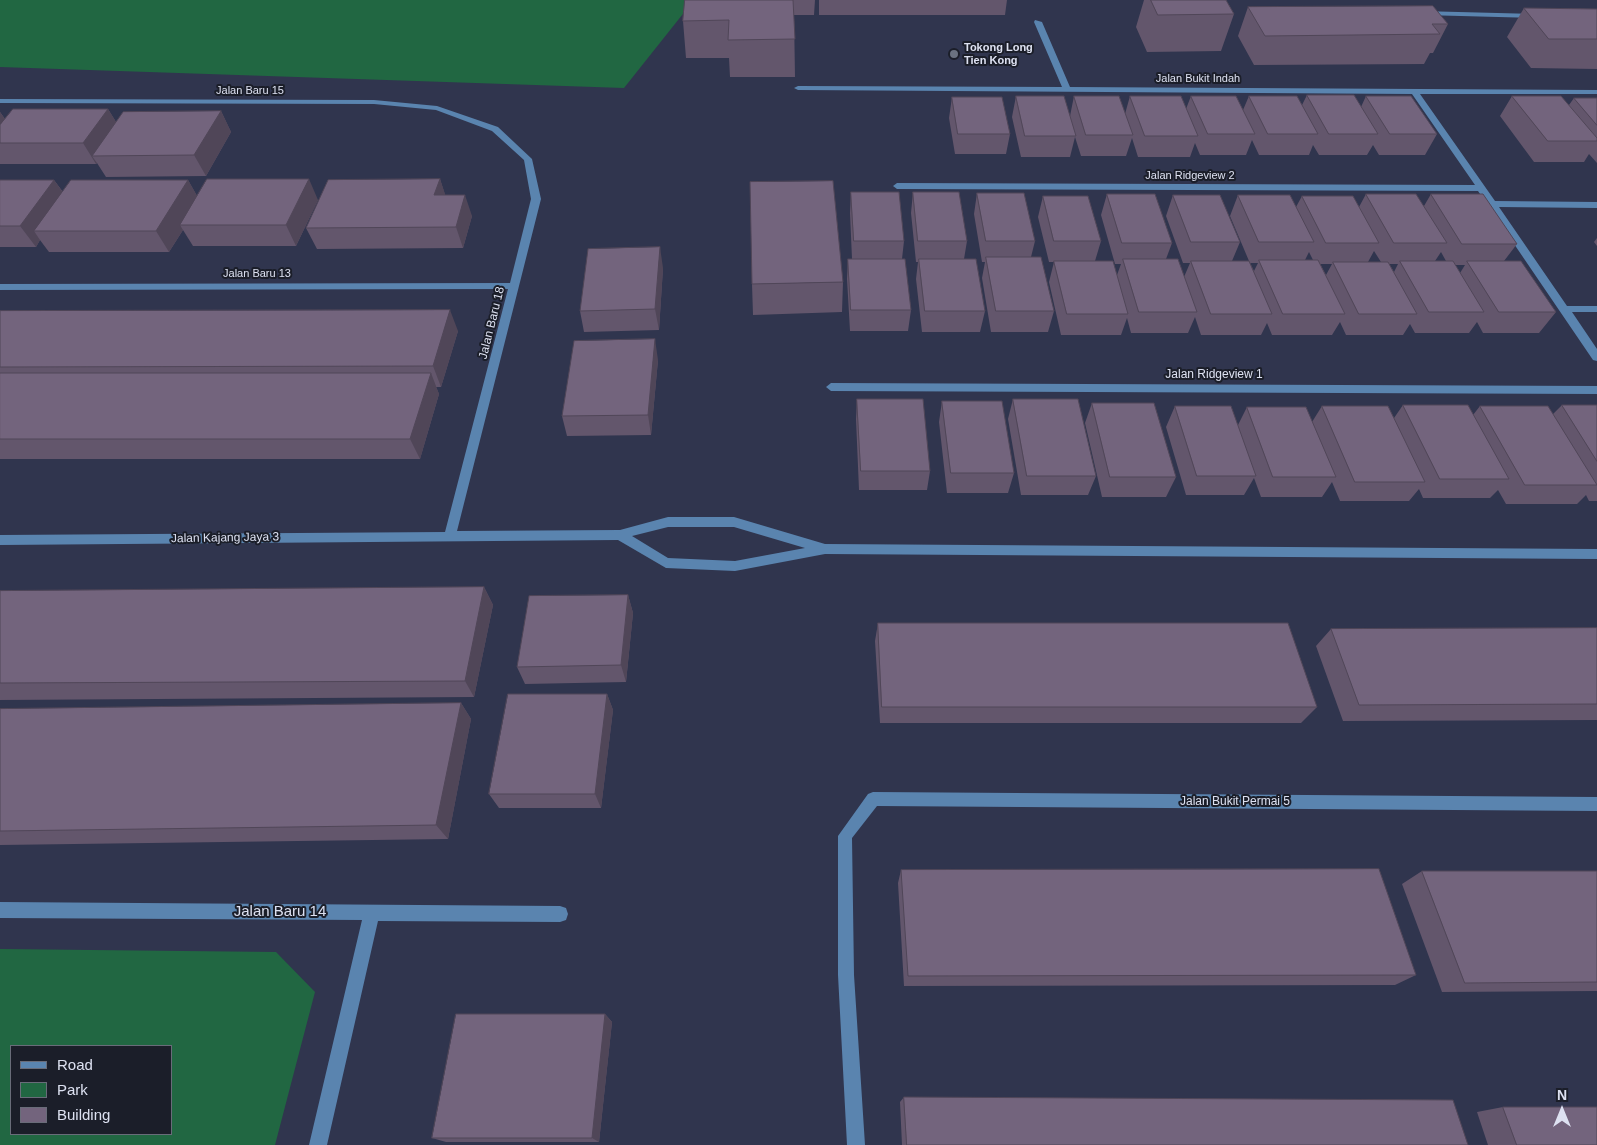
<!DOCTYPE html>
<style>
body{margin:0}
#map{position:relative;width:1597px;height:1145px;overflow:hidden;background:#30354e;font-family:Helvetica,sans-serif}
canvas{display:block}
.legend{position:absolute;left:10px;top:1045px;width:162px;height:90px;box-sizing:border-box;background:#1b1e29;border:1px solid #696c79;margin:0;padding:6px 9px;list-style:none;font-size:15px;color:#dde1f1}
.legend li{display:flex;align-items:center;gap:10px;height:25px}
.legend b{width:25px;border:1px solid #696c79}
.north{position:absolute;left:1537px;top:1085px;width:50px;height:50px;-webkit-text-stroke:4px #1b1e29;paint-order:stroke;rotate:0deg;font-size:14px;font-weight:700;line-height:20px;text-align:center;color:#dde1f1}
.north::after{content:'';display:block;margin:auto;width:18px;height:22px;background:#dde1f1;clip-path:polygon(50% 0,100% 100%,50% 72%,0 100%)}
</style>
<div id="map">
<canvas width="1597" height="1145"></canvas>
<ul class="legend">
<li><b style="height:6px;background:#5a84af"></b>Road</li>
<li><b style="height:14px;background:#216742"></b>Park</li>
<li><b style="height:14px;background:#73647d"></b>Building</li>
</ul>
<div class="north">N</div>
</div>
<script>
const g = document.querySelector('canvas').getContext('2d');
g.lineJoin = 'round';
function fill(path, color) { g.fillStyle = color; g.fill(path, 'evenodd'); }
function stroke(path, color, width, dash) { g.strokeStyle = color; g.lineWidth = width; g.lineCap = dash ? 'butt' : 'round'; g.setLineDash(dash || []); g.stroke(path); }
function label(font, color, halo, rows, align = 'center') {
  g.font = font + ' Helvetica,sans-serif'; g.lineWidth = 4; g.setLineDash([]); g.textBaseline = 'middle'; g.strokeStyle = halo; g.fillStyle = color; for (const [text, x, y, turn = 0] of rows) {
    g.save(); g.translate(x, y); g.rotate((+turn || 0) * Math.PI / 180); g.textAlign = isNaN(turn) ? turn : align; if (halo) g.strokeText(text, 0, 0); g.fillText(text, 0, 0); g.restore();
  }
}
const green = new Path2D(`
 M0,0H694L624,88L0,67Z
 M0,949L276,952L315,992L275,1145H0ZM171,1046V1134H11V1046Z`);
const minor = new Path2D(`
 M1420,11L1536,14L1540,16L1536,18L1423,15L1419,13Z
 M1035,20L1042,22L1070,87L1597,90V94H1420L1495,201L1597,202V208L1499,207L1567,306H1597V312H1572L1597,349V361L1593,360L1478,191L897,189L893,186L897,183L1475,185L1412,94L798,90L794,88L798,86L1062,87L1034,22Z
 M0,99L374,100L437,106L498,127L532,159L541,199L457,531L620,530L668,517H734L825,544L1597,549V559L825,554L735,571L666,568L618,540L0,545V535L445,532L508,289L0,290V284L510,283L531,199L524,160L492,131L436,110L374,104L0,103ZM668,527H734L805,548L735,561L668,558L632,536Z
 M831,383L1597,386V394L831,391L826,387Z
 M873,792L1597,797V811L877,806L852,838L854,975L865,1145H847L838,975V836L868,794Z
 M0,902L560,906L566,908L568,914L566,920L560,922L378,921L327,1145H309L362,920L0,918Z`);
const wall = new Path2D(`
 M685,0H815L814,15H794L795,77H730L729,58H686L683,21Z
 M819,0H1007L1005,15H819Z
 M1144,0H1226L1234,14L1221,51L1147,52L1136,27Z
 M1248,7L1448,24L1433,53H1430L1424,64L1254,65L1238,36Z
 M1524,8L1597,9V69L1531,68L1507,37Z
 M1307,95L1361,107L1366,96L1437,134L1425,155H1379L1373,145L1367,155H1319L1313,145L1309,155H1259L1252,140L1246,155H1200L1195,143L1190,157H1138L1132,138L1126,156H1081L1075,137L1070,157H1021L1012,117L1016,96L1070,116L1074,96L1125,114L1130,96L1186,109L1191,96L1243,110L1249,96L1302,105Z
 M1512,96L1569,105L1574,98H1597V163L1589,154L1584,162H1534L1500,116Z
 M952,97L1010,134L1006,154H955L949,118Z
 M108,109L116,122L221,111L231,132L206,176L106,177L97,163L96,164H0V112L5,119Z
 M440,179L445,195L472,216L463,248L317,249L306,228Z
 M0,180H54L63,192L188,180L197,196L318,200L296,246H193L183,230L169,252H49L40,240L36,247H0Z
 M851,192L904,241L902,259L911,310L908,331H850L847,279L848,259H852L850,213Z
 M913,192L967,241L964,259L985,311L980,332H922L916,279L918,262H916L911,213Z
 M977,193L1035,241L1031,257L1054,311L1048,332H991L982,278L985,262H982L974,214Z
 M1107,194L1172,243L1166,259L1184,277L1190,263H1183L1166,216L1173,195L1240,242L1232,261H1249L1230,216L1238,195L1296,207L1302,196L1359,207L1366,194L1424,206L1431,194L1517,244L1504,261L1556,312L1539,333H1483L1477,322L1469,333H1415L1410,324L1403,335H1346L1340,322L1332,335H1272L1267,323L1261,335H1201L1195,317L1188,333H1131L1127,318L1121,335H1061L1049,282L1054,262H1049L1038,217L1043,196L1101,241L1095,261L1117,275L1121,264H1115L1101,215ZM1374,251L1381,262H1368ZM1309,252L1313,260H1305ZM1441,252L1446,261H1435ZM1250,263H1258L1254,271ZM1320,264H1332L1326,275ZM1389,264H1398L1394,272ZM1455,265H1465L1460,273Z
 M1597,238V246L1594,242Z
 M663,268L659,330L584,332L580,311Z
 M843,282L842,312L753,315L752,284Z
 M0,311L458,331L441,387H436L439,394L420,459H0Z
 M658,360L651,435L567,436L562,416Z
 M857,399L930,471L927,490H859L856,419Z
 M1013,399L1096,476L1088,495H1021L1008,419Z
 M942,401L1014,473L1008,493H947L939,422Z
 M1092,403L1176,477L1166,497H1102L1085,423Z
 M1403,405L1473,415L1480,406L1553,414L1562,405H1597V501H1589L1586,495L1577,504H1506L1498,490L1490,498H1423L1419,489L1409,501H1340L1332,482L1322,497H1261L1254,478L1244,495H1186L1166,427L1175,406L1238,425L1247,407L1312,422L1322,406L1394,418Z
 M484,587L493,605L474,697L0,700V591Z
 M628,595L633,613L626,682L525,684L517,667Z
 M878,623L1317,707L1301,723H880L875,641Z
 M1597,628V720L1343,721L1316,646L1331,629Z
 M607,694L613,710L601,808H499L489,794Z
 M461,703L471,719L448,839L0,845V709Z
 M901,870L1416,975L1395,985L904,986L898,883Z
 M1422,871H1597V991L1442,992L1402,884Z
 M605,1014L612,1022L599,1142H446L432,1138Z
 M904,1097L1468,1145H902L900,1102Z
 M1503,1107L1597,1145H1488L1477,1112Z`);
const shadedWall = new Path2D(`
 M108,109L121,130L92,156L97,163L96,164L83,143Z
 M221,111L231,132L206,176L194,155Z
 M0,112L11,128L0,141Z
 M309,179L318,200L296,246L286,225Z
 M440,179L447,200L434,195Z
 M54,180L69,201L34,231L40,240L36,247L20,226Z
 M188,180L200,201L180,225L183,230L169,252L156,231Z
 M465,195L472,216L463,248L456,227Z
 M660,247L663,268L659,330L655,309Z
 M450,310L458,331L441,387L433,366Z
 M655,339L658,360L651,435L648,415Z
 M431,373L439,394L420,459L410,439Z
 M484,587L493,605L474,697L465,681Z
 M628,595L633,613L626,682L621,665Z
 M607,694L613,710L601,808L595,794Z
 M461,703L471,719L448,839L436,825Z
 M605,1014L612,1022L599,1142L592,1138Z`);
const building = new Path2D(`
 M685,0H793L795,39L728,40L729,20L683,21Z
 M1151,0H1226L1234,14L1158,15Z
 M1433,6L1448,24H1432L1440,34L1265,36L1248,7Z
 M1524,8L1597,9V39H1549Z
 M1307,95H1354L1378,134H1329Z
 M1016,96H1064L1076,136H1025Z
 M1074,96H1119L1133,135H1086Z
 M1130,96H1181L1198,136H1145Z
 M1191,96H1236L1255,134H1208Z
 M1249,96H1297L1318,134H1268Z
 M1366,96H1411L1437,134H1390Z
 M1512,96H1561L1597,138V141H1548Z
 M952,97H1002L1010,134H958Z
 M1574,98H1597V125Z
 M13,109H108L83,143H0V125Z
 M221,111L194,155L92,156L123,112Z
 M207,179H309L286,225H180Z
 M440,179L434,195H465L456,227L306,228L328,180Z
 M0,180H54L20,226H0Z
 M71,180H188L156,231H34Z
 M833,181L843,282L752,284L750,182Z
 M851,192H899L904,241H854Z
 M913,192H959L967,241H918Z
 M977,193H1024L1035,241H986Z
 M1107,194H1155L1172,243H1122Z
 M1366,194H1416L1447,243H1394Z
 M1431,194H1483L1517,244H1462Z
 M1173,195H1220L1240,242H1191Z
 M1238,195H1290L1314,242H1259Z
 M1043,196H1088L1101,241H1054Z
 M1302,196H1353L1379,243H1326Z
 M660,247L655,309L580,311L588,249Z
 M986,257H1041L1054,311H996Z
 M848,259H905L911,310H851Z
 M919,259H976L985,311H925Z
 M1123,259H1178L1197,312H1139Z
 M1259,260H1318L1345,314H1283Z
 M1054,261H1113L1128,314H1067Z
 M1191,261H1249L1272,314H1211Z
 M1400,261H1453L1484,312H1429Z
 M1467,261H1521L1556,312H1499Z
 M1333,262H1388L1417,314H1359Z
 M450,310L433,366L0,367V311Z
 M655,339L648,415L562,416L574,341Z
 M0,373H431L410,439H0Z
 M857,399H923L930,471H861Z
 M1013,399H1078L1096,476H1027Z
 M942,401H1002L1014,473H951Z
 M1092,403H1154L1176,477H1110Z
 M1403,405H1468L1509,479H1440Z
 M1562,405H1597V461Z
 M1175,406H1231L1256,476H1197Z
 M1322,406H1388L1425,482H1355Z
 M1480,406H1548L1597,485H1525Z
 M1247,407H1306L1336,477H1273Z
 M484,587L465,681L0,683V591Z
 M628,595L621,665L517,667L529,596Z
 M878,623H1288L1317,707H882Z
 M1597,628V704L1359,705L1331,629Z
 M508,694H607L595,794H489Z
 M461,703L436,825L0,831V709Z
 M1379,869L1416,975L908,976L901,870Z
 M1422,871H1597V982L1465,983Z
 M456,1014H605L592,1138H432Z
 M904,1097L1453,1100L1468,1145H907Z
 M1503,1107H1597V1145H1517Z`);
const markers = [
 [954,54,5,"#6b7280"]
];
const farPoinames = [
 ["Tokong Long",964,48],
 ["Tien Kong",964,61]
];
const farStreetnames = [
 ["Jalan Bukit Indah",1198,79],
 ["Jalan Baru 15",250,91],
 ["Jalan Ridgeview 2",1190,176],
 ["Jalan Baru 13",257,274]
];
const streetNames = [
 ["Jalan Baru 18",492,323,-76],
 ["Jalan Ridgeview 1",1214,375],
 ["Jalan Kajang Jaya 3",225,538,-1],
 ["Jalan Bukit Permai 5",1235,802]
];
const nearStreetnames = [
 ["Jalan Baru 14",280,912]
];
fill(green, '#216742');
fill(minor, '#5a84af');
fill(wall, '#63566c');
fill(shadedWall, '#504658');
fill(building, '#73647d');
stroke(building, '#504658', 1);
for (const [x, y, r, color] of markers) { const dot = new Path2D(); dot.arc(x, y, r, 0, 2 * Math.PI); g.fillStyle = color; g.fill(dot); stroke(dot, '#1b1e29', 2); }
label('bold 11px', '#dde1f1', '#1b1e29', farPoinames, 'left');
label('11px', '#dde1f1', '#1b1e29', farStreetnames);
label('12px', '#dde1f1', '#1b1e29', streetNames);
label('15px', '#dde1f1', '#1b1e29', nearStreetnames);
</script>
